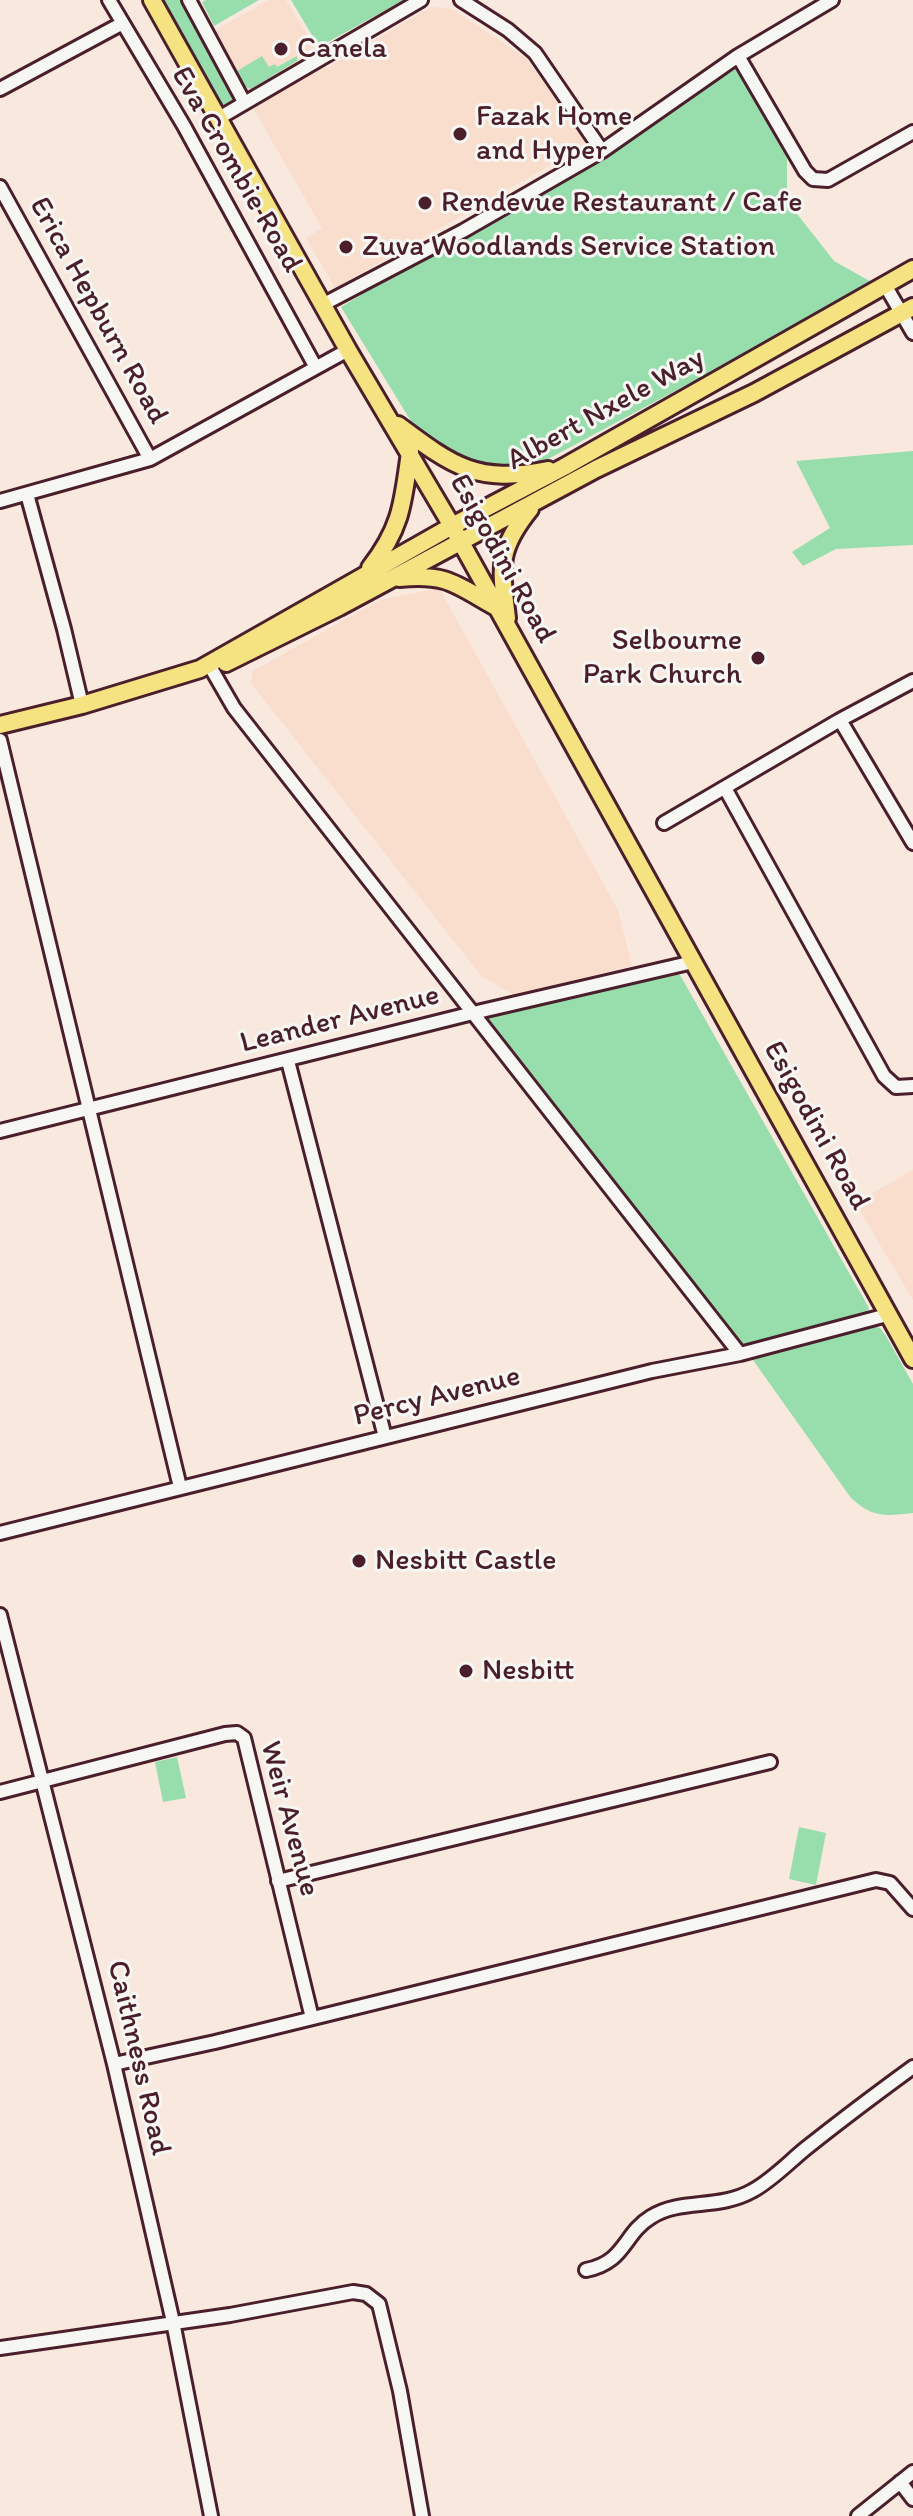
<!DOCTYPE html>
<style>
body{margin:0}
canvas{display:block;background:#f8e8dd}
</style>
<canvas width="913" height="2516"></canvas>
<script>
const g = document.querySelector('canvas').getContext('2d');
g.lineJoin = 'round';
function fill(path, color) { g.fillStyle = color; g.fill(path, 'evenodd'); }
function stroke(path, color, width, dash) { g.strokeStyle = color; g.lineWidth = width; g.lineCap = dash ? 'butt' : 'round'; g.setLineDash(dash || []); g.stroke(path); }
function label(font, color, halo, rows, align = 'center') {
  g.font = font + ' Itim,sans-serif'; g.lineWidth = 6; g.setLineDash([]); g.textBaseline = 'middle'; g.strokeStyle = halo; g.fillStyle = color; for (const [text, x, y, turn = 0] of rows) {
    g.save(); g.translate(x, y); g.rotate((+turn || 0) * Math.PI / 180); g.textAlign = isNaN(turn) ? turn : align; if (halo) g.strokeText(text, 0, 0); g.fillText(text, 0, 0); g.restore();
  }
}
const built = new Path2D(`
 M269,0H286L327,68L431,7L452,9L526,58L585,140L584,146L335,288L306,238L322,228L210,33Z
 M439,588L618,910L632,966L514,995L482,977L251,683L253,671L380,600Z
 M913,1170V1300L855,1203Z`);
const green = new Path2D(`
 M164,0H181L236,98L222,106Z
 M206,0H259L214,26L202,2Z
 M291,0H404L319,47Z
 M262,56L269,67L275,64L277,67L297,56V61L251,89L239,84L227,62L230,60L237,71Z
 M736,69L787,158V201L834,261L875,284L535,466L505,471L473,465L417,431L341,307Z
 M913,451V545L836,549L803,566L792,552L830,528L796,461Z
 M671,974L680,975L869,1308L865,1315L744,1346L487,1022L489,1016Z
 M870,1325L880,1328L886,1336L913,1384V1513C884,1516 873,1518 851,1498L753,1360L756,1355Z
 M177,1757L186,1798L163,1802L155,1762Z
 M799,1827L826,1833L816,1885L789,1879Z`);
const minor = new Path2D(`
 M109,0L184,126L315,366
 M189,0L244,102
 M461,0L508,30L535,53L602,151
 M738,56L805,171L813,179L828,180L913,132
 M0,89L121,24
 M219,118L421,0
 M0,187L150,459
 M885,285L913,333
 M324,304L463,231L602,151L738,56L832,0
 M27,494L64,629L82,705
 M0,501L150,459L348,350
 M208,663L234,708L740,1354
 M840,720L913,843
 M0,740L180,1487
 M725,788L884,1076L896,1087L913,1086
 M664,823L840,720L913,681
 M288,1061L385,1437
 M0,1131L473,1013L693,962
 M0,1533L652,1371L740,1354L887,1315
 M0,1615L114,2064L173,2322L211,2516
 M0,1792L225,1734L237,1733L244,1738L312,2018
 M278,1881L770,1762
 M114,2064L215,2042L876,1880L890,1883L913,1909
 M586,2270C626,2262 623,2234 651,2217C681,2198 718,2210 752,2191C771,2181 788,2163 805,2149C840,2121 876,2094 913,2067
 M0,2348L230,2315L353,2292L366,2294L379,2304L400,2391L422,2516
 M900,2482L913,2499
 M858,2516L913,2472`);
const major = new Path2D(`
 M152,0L348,350L452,526L913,1359
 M398,425C453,466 476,484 548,470
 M370,568C402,527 403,502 410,452
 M399,578C448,573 456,585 496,607
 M507,618C501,568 496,551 530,509
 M226,663L339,607L596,469L754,393L913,307
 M0,725L82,705L200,669L452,526L564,467L913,269`);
const markers = [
 [281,49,8,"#4a1f2b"],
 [460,134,8,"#4a1f2b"],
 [425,203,8,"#4a1f2b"],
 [346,247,8,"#4a1f2b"],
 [758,658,8,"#4a1f2b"],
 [359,1561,8,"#4a1f2b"],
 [466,1671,8,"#4a1f2b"]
];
const poiNames = [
 ["Canela",297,49],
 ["Fazak Home",476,117],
 ["and Hyper",476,151],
 ["Rendevue Restaurant / Cafe",441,203],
 ["Zuva Woodlands Service Station",362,247],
 ["Selbourne",742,641,"right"],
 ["Park Church",742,675,"right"],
 ["Nesbitt Castle",375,1561],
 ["Nesbitt",482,1671]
];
const streetNames = [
 ["Eva Crombie Road",236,170,60],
 ["Erica Hepburn Road",98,311,61],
 ["Albert Nxele Way",606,410,-29],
 ["Esigodini Road",502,559,61],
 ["Leander Avenue",340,1020,-14],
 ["Esigodini Road",816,1126,61],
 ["Percy Avenue",437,1397,-14],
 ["Weir Avenue",289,1819,75],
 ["Caithness Road",138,2058,77]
];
fill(built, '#f9dece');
fill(green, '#97deac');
stroke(minor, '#4a1f2b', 18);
stroke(major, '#4a1f2b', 22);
stroke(minor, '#f6f6f2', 12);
stroke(major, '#f5e382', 16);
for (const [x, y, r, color] of markers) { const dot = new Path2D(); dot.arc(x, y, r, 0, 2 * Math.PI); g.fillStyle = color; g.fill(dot); stroke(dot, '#f6f6f2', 3); }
label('30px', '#4a1f2b', '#f6f6f2', poiNames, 'left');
label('30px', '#4a1f2b', '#f6f6f2', streetNames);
</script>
